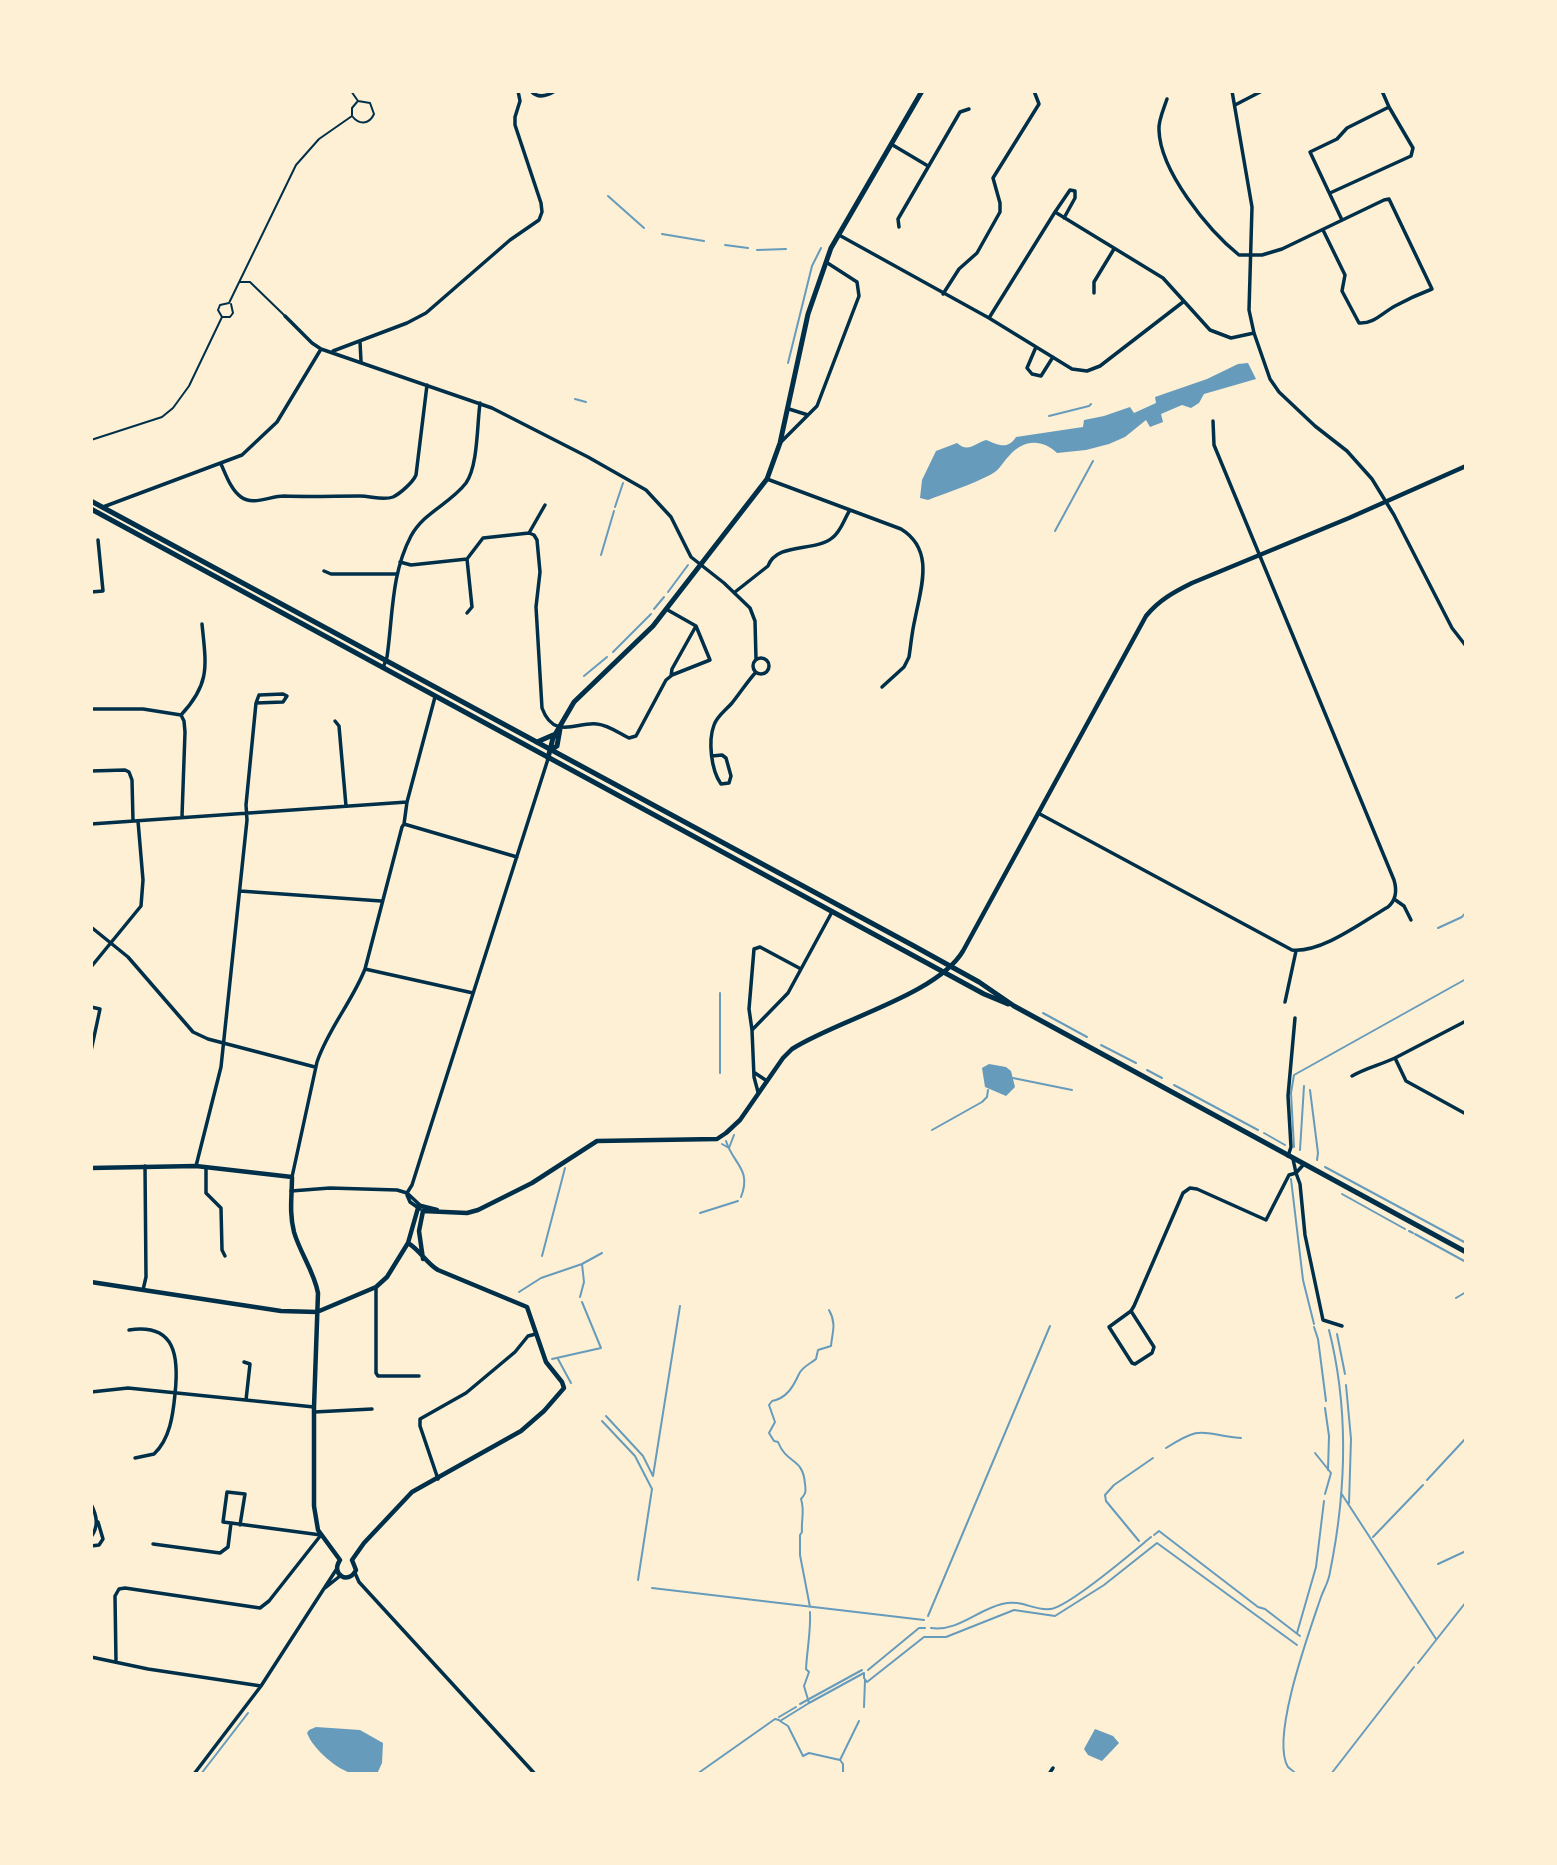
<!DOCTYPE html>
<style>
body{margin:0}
#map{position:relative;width:1557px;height:1865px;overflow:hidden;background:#fdf0d5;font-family:"Varela Round",sans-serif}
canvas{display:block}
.frame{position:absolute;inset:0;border:93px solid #fdf0d5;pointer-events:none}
</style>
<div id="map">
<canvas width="1557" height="1865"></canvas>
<div class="frame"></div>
</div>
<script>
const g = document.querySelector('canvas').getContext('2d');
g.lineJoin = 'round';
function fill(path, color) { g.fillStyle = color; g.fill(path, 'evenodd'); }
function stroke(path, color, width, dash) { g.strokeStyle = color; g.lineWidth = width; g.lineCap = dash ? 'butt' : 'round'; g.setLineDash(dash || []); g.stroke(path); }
const water = new Path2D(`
 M1248,363L1256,379L1204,394L1199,403L1191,408L1182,405L1161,414L1163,422L1150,427L1146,420L1125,437L1109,444L1086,450L1057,453C1042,439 1024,439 1009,456C1002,463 1000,470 990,475C971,485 948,492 928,500L920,498L922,480L936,451L957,443C968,453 974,444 986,440C997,444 1007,451 1016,437L1083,427L1084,420L1104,416L1130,407L1134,413L1156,403L1155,397L1207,379L1238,364Z
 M989,1064L1006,1067L1011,1071L1015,1087L1006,1096L985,1087L982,1068Z
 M316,1727L360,1730L383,1743L382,1763L377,1774C370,1774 361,1776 354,1774C337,1770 313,1749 307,1733L309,1730Z
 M1095,1729L1113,1736L1119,1743L1102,1761L1088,1755L1084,1749Z`);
const stream = new Path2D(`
 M608,196L644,228
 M662,234L704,241
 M725,245L748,248
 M757,250L786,249
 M788,363L812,266L821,248
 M575,399L586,402
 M1049,416L1089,406L1091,404
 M615,507L623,483
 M1055,531L1093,461
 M601,555L614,511
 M668,592L688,565
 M654,609L664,597
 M613,652L651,614
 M584,676L607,657
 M1438,928L1462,917L1466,912
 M720,993V1073
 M1043,1013L1087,1037
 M1101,1045L1136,1063
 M1147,1070L1162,1078
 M1013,1078L1072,1090
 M1174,1085L1258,1130
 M1310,1090L1318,1153L1317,1160
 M932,1130L982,1102L987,1097L988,1090
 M1264,1133L1285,1145
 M726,1141C733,1164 752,1169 741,1197
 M722,1144L729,1148L734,1135
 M1294,1147L1291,1093L1294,1075L1466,979
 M1300,1150L1304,1086
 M1325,1167L1466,1243
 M1291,1179L1303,1280L1314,1324
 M1342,1194L1405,1229
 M700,1213L738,1201
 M1409,1231L1413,1233
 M1415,1234L1466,1262
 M542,1256L565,1168
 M519,1292L541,1278L582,1264L602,1253
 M580,1297L584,1282L582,1264
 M1456,1298L1466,1292
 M1314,1327L1318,1339L1326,1401
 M1337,1334L1345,1374
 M552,1359L601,1348L582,1302
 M558,1359L571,1383
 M1346,1385L1351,1439L1349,1503
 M1325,1408L1329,1436L1328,1470
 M606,1416L643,1456L653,1476L680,1306
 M602,1421L635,1456L652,1489L638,1580
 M1166,1448C1204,1424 1200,1434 1241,1438
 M1315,1453L1331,1473L1325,1494
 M1427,1480L1466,1438
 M1341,1493L1436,1639
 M1154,1535L1159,1531L1258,1607L1265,1609L1300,1636
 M1373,1537L1423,1485
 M1139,1541L1106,1501L1105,1495L1114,1485L1153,1458
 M1438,1564L1466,1551
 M652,1588L924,1620
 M810,1607L800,1555V1535L802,1532C801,1520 805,1511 801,1499C806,1493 806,1492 805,1484C803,1457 787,1465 778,1442L774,1441L769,1433L775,1422L769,1405L772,1401C787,1398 793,1387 799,1374C802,1367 810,1364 816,1359L818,1350L831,1346C832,1333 837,1324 829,1310
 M810,1612C811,1631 807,1650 806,1669L809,1672L804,1686L809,1703L780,1721L788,1726L803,1756L809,1753L840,1760L843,1764V1774
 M928,1616L1050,1326
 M931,1628C957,1632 977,1610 1002,1604C1023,1599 1033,1611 1050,1609C1068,1608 1134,1551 1151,1537
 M1297,1633L1316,1567L1324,1501
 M1418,1663L1466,1602
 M868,1670L919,1628H925
 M809,1703L862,1674L864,1673V1678L867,1682L924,1637H946L1014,1610L1055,1616L1104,1585L1157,1543L1297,1645
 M800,1704L862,1670
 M864,1707L865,1680
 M779,1717L796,1707
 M840,1760L859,1721
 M201,1774L248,1713
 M697,1774L775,1719L779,1720
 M1296,1774C1296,1773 1289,1768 1288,1767C1270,1738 1310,1630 1321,1597C1324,1589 1329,1581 1330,1572C1346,1493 1349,1409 1329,1330
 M1331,1774L1414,1667`);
const service = new Path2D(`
 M351,91L358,101
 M352,115V108L357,102
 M352,116C359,125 369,125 374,114L370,103L358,101
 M240,282H250L284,315
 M223,317H230L233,313L231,304
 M91,440L162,417L173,408L189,386L222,317L218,310L220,305L229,303L296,165L319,139L352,116`);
const minor = new Path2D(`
 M531,91C538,99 547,96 555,91
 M1232,91L1252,207L1249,310L1254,333L1270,379L1279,392L1315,426L1347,451L1372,479L1394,515L1452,628L1466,646
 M1382,91L1389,107
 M1167,99C1164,108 1158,121 1159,130C1160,171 1208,230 1239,255H1262L1282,249L1384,200L1389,199L1432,289C1419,294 1406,300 1395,306C1382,313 1374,324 1359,323L1342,291L1345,275L1323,230
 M1235,105L1262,91
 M891,144L928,166
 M1330,193L1411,156L1413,148L1389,107L1347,128L1337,139L1310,152L1342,220
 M1055,212L1070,190L1075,191V198L1064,218
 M899,227L898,219L960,112L969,109
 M839,235L989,318L1072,369L1087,371L1100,366L1183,302
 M1094,293V282L1114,249
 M943,294L959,269L977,253L1000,212V203L993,178L1039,104L1034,91
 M285,316L312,343L321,349L492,408L588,457L646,490L671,517L691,557L724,583L750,608L755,621L756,659
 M989,318L1055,212L1163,278L1210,330L1231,338L1254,333
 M360,342L361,361
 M1036,347L1027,368L1032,374L1041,376L1053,357
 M333,351L407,323L426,313L510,240L539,220L542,212L541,203L515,125V117L520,101L518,91
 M789,409L808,415L817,406L859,296L857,282L826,262
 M781,442L808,415
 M221,464C226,475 231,490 241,497C253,506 270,496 284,496C309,497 335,496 360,496C371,496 383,501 393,497C401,493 413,482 416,475L427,385
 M767,479L901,529C935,550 921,587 915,619C912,631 911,644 909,657L904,667L882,687
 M103,507L242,455L277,422L321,349
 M529,533L545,505
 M467,559L472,607L467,613
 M400,562L411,565L467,559L483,538L529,533L534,535L537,540L540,572L536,607L542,708C554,741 578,721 597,724C608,725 619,733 629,738L636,736L666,680L671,676L672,669L696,626L666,609
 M324,571L331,574H396
 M91,592L103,591L98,540
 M735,592L768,566C777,542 815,552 832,538C841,532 844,519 850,510
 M753 666a8 8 0 1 1 16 0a8 8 0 1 1-16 0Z
 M383,668L387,657C393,615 391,574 411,536C424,512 450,504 466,483C478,466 477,425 480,403
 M672,675L710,660L696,626
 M91,709H143L181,715
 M335,721L339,726L346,806
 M712,756L722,755L726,758L731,776L729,783L721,784C711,770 708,741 714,725C717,716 726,710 732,703C740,693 747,682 756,672
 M91,771L125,770L129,772L132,780L133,821
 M1038,813L1292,950C1322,953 1362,922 1388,907C1396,900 1397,890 1394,880L1214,445L1213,421
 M182,816L185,732L184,721L181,715C211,683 206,665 202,624
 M91,824L407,802
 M404,824L517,857
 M240,891L381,901
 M1394,899L1404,906L1411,920
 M91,927L128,957L193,1032L208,1039L315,1067
 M91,967L141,906L143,880L138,821
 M365,969L473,993
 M1285,1002L1296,951
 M91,1007L100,1009L91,1051
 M1466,1021L1395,1058L1406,1081L1466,1114
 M752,1030L749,1009L754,949L760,947L801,969
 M755,1073L767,1081
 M1352,1076C1366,1068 1380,1065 1395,1058
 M758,1092L754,1077L752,1030L788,993L832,912
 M1288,1156L1291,1147L1288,1096L1295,1018
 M1293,1159L1296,1173L1304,1164
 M196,1166L221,1067L247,820L246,805L256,703L259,695L283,694L287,696L283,702L256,703
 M206,1167V1193L221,1208L222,1250L225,1256
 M292,1177L317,1062C328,1029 352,1002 365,969L402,827L404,824L407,802L435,697
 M291,1191L330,1188L397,1190L407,1193L421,1206
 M407,1193L412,1185L424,1147L548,759
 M407,1195L410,1202L420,1209
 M376,1287V1373L378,1376H419
 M143,1290L146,1277L145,1166
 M1131,1311L1154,1347L1152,1353L1135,1364L1132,1363L1109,1327L1131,1311L1134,1306L1183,1193L1190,1188L1197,1189L1266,1220L1289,1175L1296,1173L1300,1184L1305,1235L1323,1320L1342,1326
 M129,1330C176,1323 179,1357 175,1394C173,1415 170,1439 154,1454L135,1458
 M244,1362L250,1364L246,1400
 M91,1392L128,1388L314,1407
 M314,1412L372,1409
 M438,1479L420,1426V1419L466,1393L515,1352L528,1336L536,1334
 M91,1504C97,1516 99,1526 91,1537
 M231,1523L223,1522L227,1492L245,1494L240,1525
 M153,1544L220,1553L228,1547L231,1523L321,1535
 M91,1546L99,1545L103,1539L98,1522
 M355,1573L359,1582L535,1774
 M325,1588L340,1576
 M91,1657L148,1669L261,1686
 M116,1662L115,1596L119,1589L125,1588L260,1608L269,1601L321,1535
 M194,1774L261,1686L336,1570
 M1049,1774L1053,1768`);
const tertiary = new Path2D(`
 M91,1168L196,1166L292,1177C292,1196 289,1212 294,1232C300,1253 314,1271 318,1293L314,1407V1506L318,1530L340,1560
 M423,1259L419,1231L423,1211L467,1213L478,1210L532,1183L597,1141L717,1139L726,1133L740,1120L783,1058L792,1049C837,1020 937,995 963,951L1146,616C1159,600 1174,592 1192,583L1349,518L1466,466
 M91,1282L281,1311L317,1312L376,1287L387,1277L408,1243L418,1208L421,1206L437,1210
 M340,1560C330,1575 349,1585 356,1570L352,1560
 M352,1560L364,1543L412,1492L521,1431L544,1411L564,1388L562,1382L546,1362L527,1307L438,1270C426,1263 420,1250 408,1243`);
const secondary = new Path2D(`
 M537,742L553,735
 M551,750L557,746L560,729
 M548,758L553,738L574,702L653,626L767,479L780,443L808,314L831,248L922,91`);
const primary = new Path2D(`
 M91,501L914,946L979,982L1014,1006L1466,1252
 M91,509L984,994L1008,1004`);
fill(water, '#669bbc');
stroke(stream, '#669bbc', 2);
stroke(service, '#003049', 2);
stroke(minor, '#003049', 3.5);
stroke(tertiary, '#003049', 4.5);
stroke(secondary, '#003049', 5);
stroke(primary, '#003049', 5);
</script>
